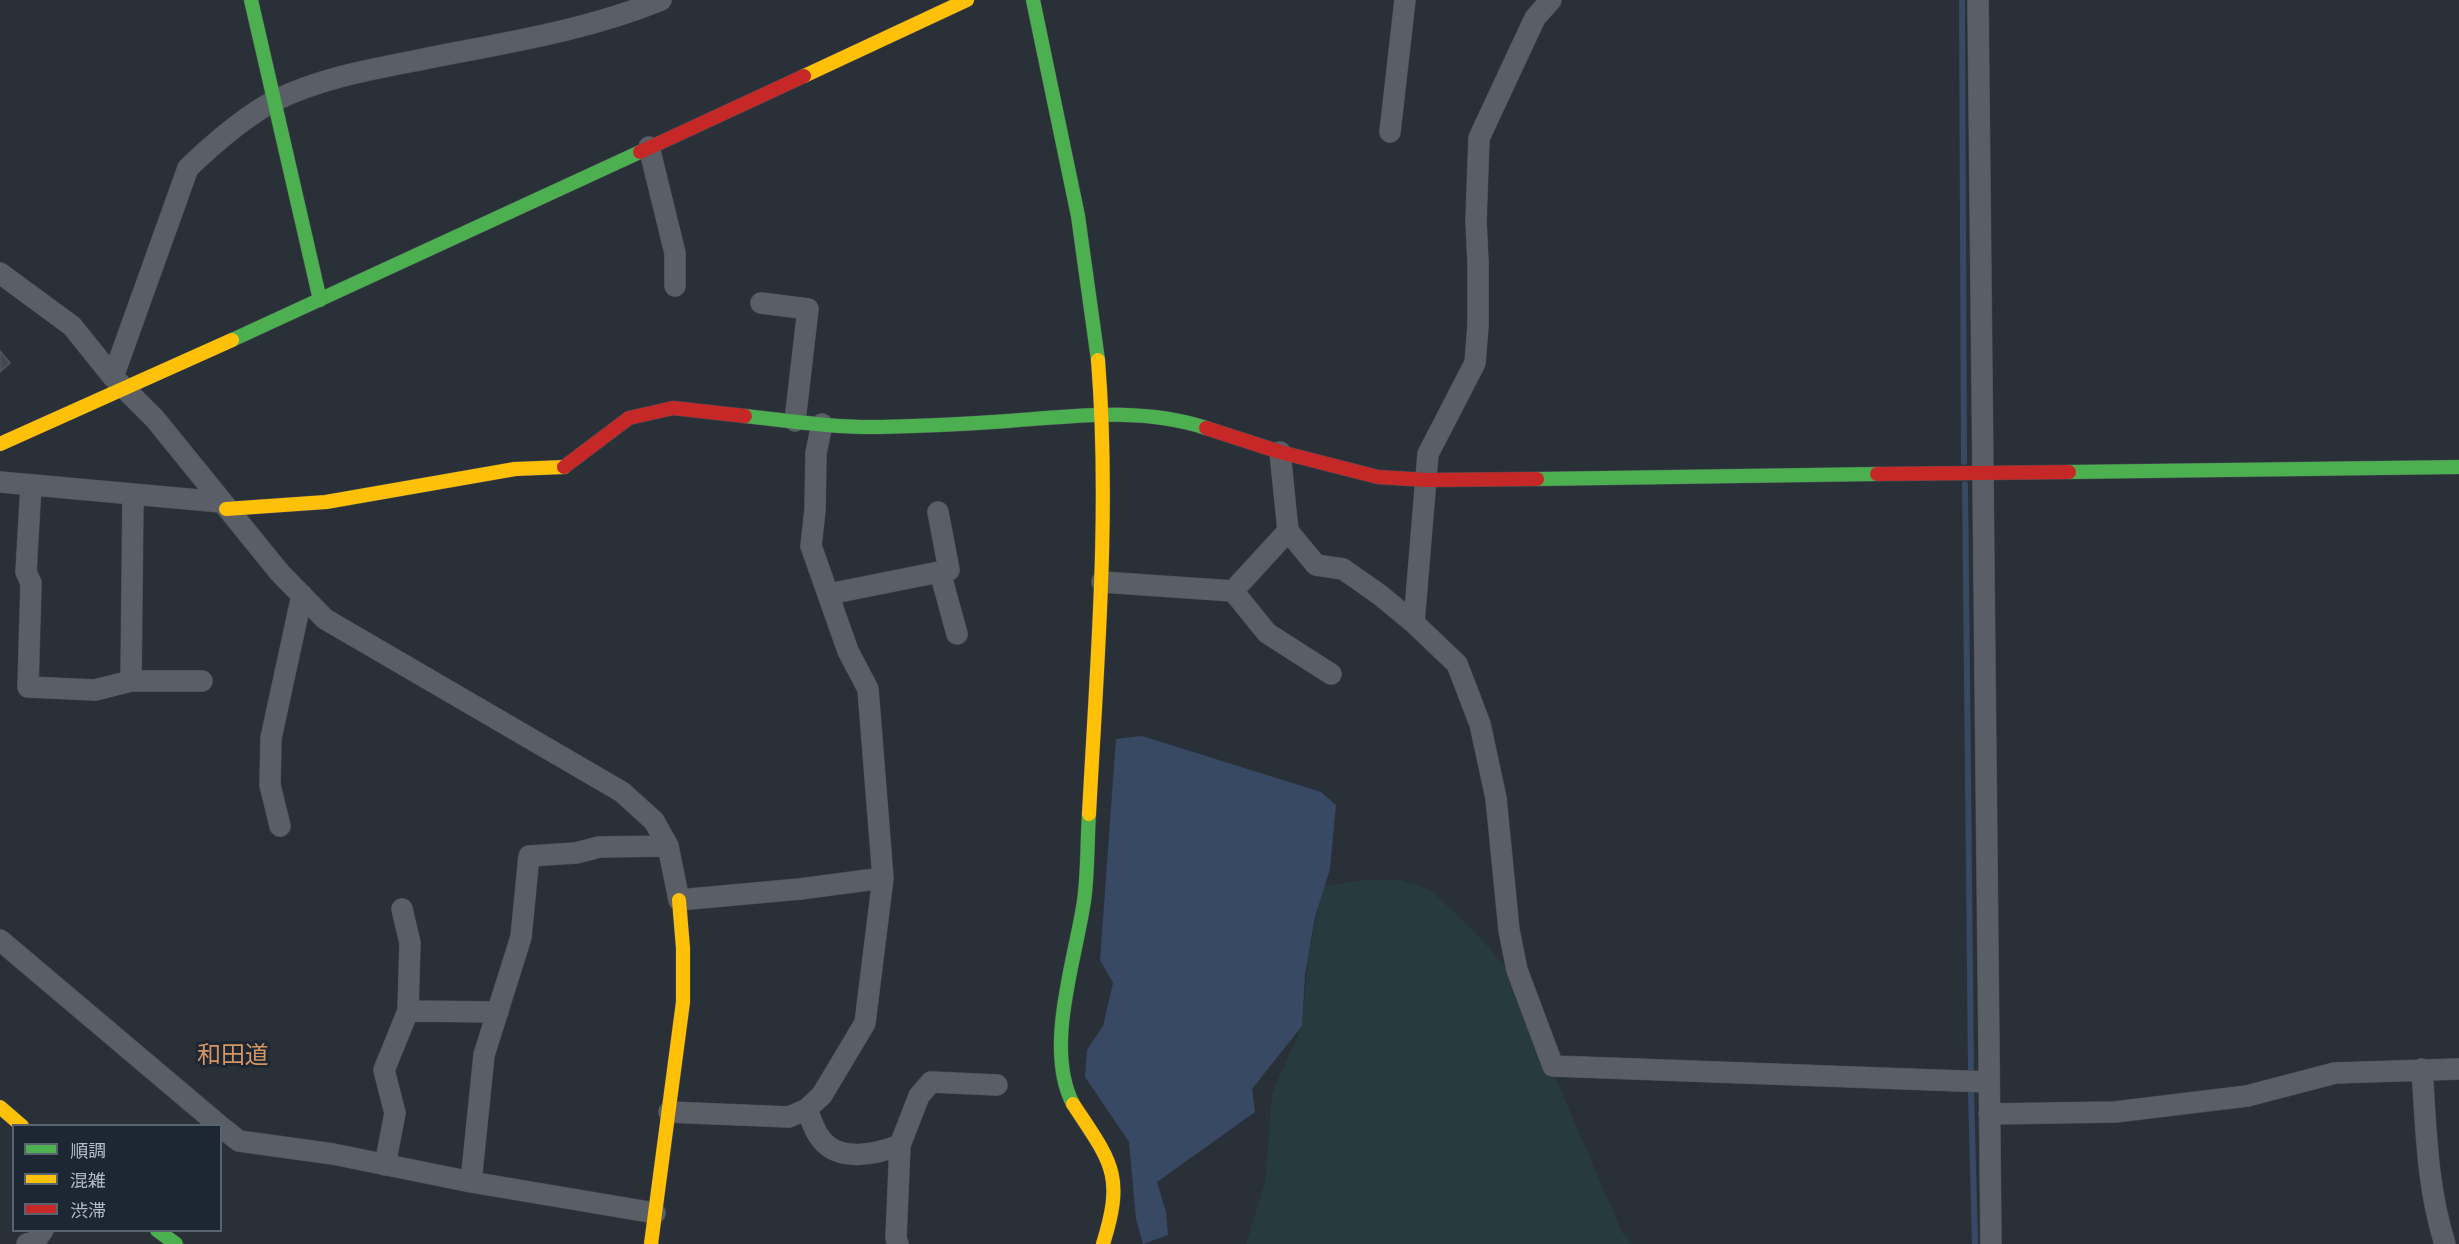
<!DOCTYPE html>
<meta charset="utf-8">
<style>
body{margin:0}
#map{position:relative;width:2459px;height:1244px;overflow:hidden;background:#2a3038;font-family:"Archivo Narrow","Noto Sans JP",sans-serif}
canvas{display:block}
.legend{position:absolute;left:12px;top:1124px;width:210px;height:108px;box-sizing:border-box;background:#1d2633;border:2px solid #59626f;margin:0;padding:8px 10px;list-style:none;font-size:18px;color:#b4bcc9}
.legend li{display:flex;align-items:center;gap:12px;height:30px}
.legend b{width:30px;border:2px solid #59626f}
</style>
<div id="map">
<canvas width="2459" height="1244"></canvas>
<ul class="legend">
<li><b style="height:8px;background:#4caf50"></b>順調</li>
<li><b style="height:8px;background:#ffc107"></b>混雑</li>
<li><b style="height:8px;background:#c62828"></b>渋滞</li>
</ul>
</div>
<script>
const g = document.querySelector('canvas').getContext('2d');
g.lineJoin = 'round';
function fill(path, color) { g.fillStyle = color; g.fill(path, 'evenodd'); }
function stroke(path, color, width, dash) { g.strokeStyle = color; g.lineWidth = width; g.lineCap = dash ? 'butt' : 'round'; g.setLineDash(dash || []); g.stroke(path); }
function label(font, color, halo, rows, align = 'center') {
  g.font = font + ' "Archivo Narrow","Noto Sans JP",sans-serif'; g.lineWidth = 6; g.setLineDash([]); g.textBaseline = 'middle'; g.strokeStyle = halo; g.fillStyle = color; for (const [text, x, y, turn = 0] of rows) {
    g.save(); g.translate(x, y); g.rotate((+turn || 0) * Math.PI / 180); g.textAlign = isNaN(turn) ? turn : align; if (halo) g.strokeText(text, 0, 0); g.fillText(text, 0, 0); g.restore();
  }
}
const green = new Path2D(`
 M1364,880H1400L1429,889L1474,931L1504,965L1528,1015L1623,1234L1633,1244H1246L1265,1182L1272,1093L1302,1026L1309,951L1323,886Z`);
const water = new Path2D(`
 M1142,736L1321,792L1336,805L1330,869L1315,917L1305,975L1302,1026L1252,1089L1255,1112L1157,1182L1166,1212L1168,1235L1143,1244L1136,1219L1129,1142L1085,1077L1087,1050L1103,1026L1113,983L1100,960L1116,739Z`);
const stream = new Path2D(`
 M1962,0L1964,462
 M1965,484L1971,1071
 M1971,1090L1975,1244`);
const building = new Path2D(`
 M0,351L10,363L0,372Z`);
const street = new Path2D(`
 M1978,0L1991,1244
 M1390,132L1405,0
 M649,147L675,253V286
 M0,273L72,326L113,377L155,419L280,573L325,619L622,792L654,821L668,846L679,900L800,889L883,878L868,689L848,651L811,546L815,510L816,453L822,424
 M761,303L808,309L795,421
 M113,377L188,168C211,146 246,116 274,101C318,79 367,70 414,61C497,44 583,32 661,0
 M1280,452L1288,531L1316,565L1343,569L1380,595L1414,623L1457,664L1480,724L1496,798L1509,930L1517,970L1553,1066L1989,1082
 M0,482L221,502
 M31,485L26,572L31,583L28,687L95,690L131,681
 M133,495L131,681H202
 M940,572L957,634
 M1102,582L1233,591L1288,531
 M1233,591L1267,633L1331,674
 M829,594L949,570L938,512
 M1414,623L1428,454L1475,363L1478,326V262L1476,221L1479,138L1535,18L1551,0
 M280,826L270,785L271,738L302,595
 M0,940L220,1126
 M408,1011L498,1012
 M2422,1069C2426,1128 2427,1188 2445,1244
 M807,1109C811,1119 814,1131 821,1139C839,1163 877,1154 900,1145L919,1096L931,1082L997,1085
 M669,1112L789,1117L807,1109L822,1095L865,1023L883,878
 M1989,1114L2115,1112L2247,1096L2335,1073L2459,1069
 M220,1126L239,1141L333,1154L471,1182L655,1213
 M385,1165L395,1113L384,1070L408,1011L410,943L402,909
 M471,1182L484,1055L521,937L529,856L576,853L599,847L668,846
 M27,1244L34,1243L43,1230
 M898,1244L896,1238L900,1145`);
const fast = new Path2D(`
 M251,0L320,300
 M1033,0L1078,216L1098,360
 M232,340L640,152
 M745,416C790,421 836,428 881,427C923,426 966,424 1008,421C1075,416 1142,407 1206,428
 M2069,472L2459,467
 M1537,479L1877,474
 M1073,1104C1044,1048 1075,962 1084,901C1088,873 1087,843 1089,814
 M157,1230L176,1244`);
const slow = new Path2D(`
 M804,76L967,0
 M0,444L232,340
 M226,509L326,502L515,469L564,467
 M1089,814C1097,663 1110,511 1098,360
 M1073,1104C1111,1162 1125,1174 1103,1244
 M0,1107L22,1126
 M651,1244L683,1002V948L679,900`);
const jam = new Path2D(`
 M640,152L804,76
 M1206,428L1280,452L1378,477L1427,480L1537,479
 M564,467L629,418L673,408L745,416
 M1877,474L2069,472`);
const quarterNames = [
 ["和田道",233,1057]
];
fill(green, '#273a3e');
fill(water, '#384963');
stroke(stream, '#384963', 6);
fill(building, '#444950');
stroke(building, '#52575f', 1.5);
stroke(street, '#484c53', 22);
stroke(fast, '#484c53', 15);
stroke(slow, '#484c53', 15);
stroke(jam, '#484c53', 15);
stroke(street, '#5a5e66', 21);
stroke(fast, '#4caf50', 14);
stroke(slow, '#ffc107', 14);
stroke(jam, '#c62828', 14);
label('24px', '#d59563', '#1d2633', quarterNames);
</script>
